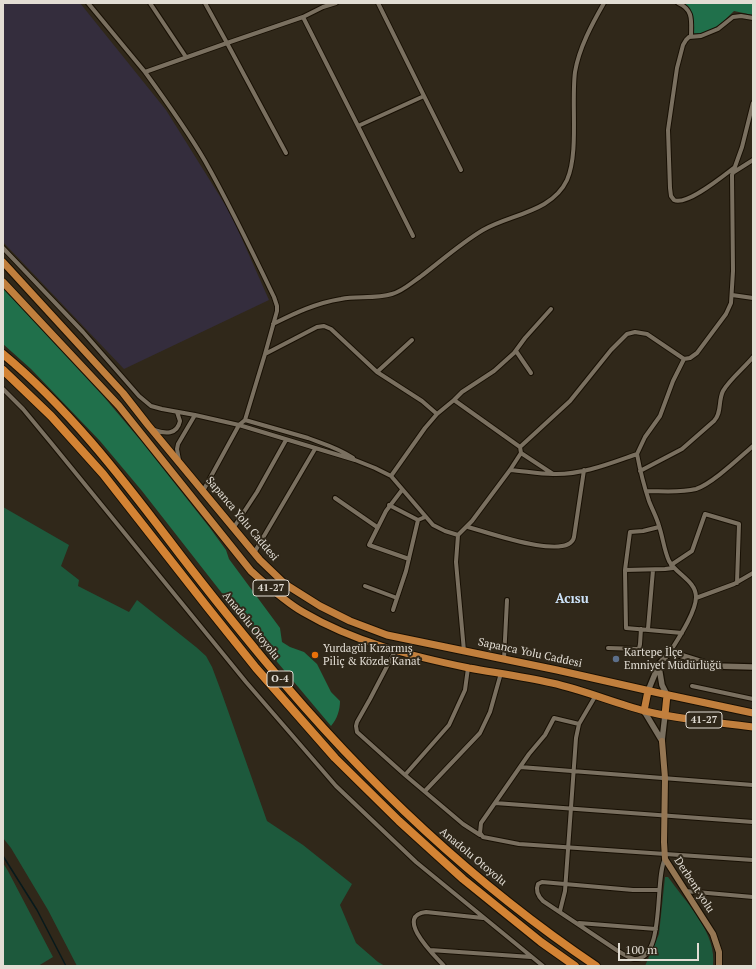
<!DOCTYPE html>
<meta charset="utf-8">
<style>
body{margin:0}
#map{position:relative;width:756px;height:969px;overflow:hidden;background:#30281a;font-family:"PT Serif",serif}
canvas{display:block}
.frame{position:absolute;inset:0;border:4px solid #e2ddd4;pointer-events:none}
.scale{position:absolute;left:618px;top:943px;width:81px;height:18px;box-sizing:border-box;border:2px solid #e2ddd4;border-top:0;padding-left:5px;font-size:12px;line-height:14px;white-space:nowrap;color:#e2ddd4;-webkit-text-stroke:3px #30281a;paint-order:stroke}
</style>
<div id="map">
<canvas width="756" height="969"></canvas>
<div class="frame"></div>
<div class="scale">100 m</div>
</div>
<script>
const g = document.querySelector('canvas').getContext('2d');
g.lineJoin = 'round';
function fill(path, color) { g.fillStyle = color; g.fill(path, 'evenodd'); }
function stroke(path, color, width, dash) { g.strokeStyle = color; g.lineWidth = width; g.lineCap = dash ? 'butt' : 'round'; g.setLineDash(dash || []); g.stroke(path); }
function label(font, color, halo, rows, align = 'center') {
  g.font = font + ' "PT Serif",serif'; g.lineWidth = 4; g.setLineDash([]); g.textBaseline = 'middle'; g.strokeStyle = halo; g.fillStyle = color; for (const [text, x, y, turn = 0] of rows) {
    g.save(); g.translate(x, y); g.rotate((+turn || 0) * Math.PI / 180); g.textAlign = isNaN(turn) ? turn : align; if (halo) g.strokeText(text, 0, 0); g.fillText(text, 0, 0); g.restore();
  }
}
const industrial = new Path2D(`
 M3,3H80L166,110L231,214L269,300L124,369L3,242Z`);
const green = new Path2D(`
 M3,507L69,545L61,566L79,580L78,586L129,612L137,600L196,647L206,656L212,667L221,691L267,821L303,845L352,884L340,905L356,943L378,962L385,966H77L48,910L11,848L3,838Z
 M3,863L8,871L53,957L38,966H3Z
 M665,877H668L671,881C689,906 717,934 713,966H645L659,934Z`);
const forest = new Path2D(`
 M678,3H753V15L734,11C722,23 709,36 691,33L690,15Z
 M3,288L104,397L142,442L210,528L226,550L229,559L280,628L282,642L290,647L304,652L317,664L331,692L340,701C340,710 337,719 331,726L257,638L142,491L100,441L31,369L3,344Z`);
const stream = new Path2D(`
 M3,856L37,910L66,966`);
const pedestrian = new Path2D(`
 M361,651L364,641`);
const minor = new Path2D(`
 M88,3L145,72
 M150,3L186,57
 M205,3L227,43L303,17L323,7L336,3
 M678,3C694,10 691,21 691,37
 M303,17L358,126L424,96L378,3
 M424,96L461,170
 M358,126L413,236
 M735,167C723,176 687,206 674,200L671,196L670,188L668,130L677,68L683,45L686,40L689,37L701,36L718,29L733,17L741,16L753,18
 M734,172L753,160
 M3,248L83,332L139,396L151,406L162,409L195,415L239,425L355,460L375,468L391,476L433,525L445,531L458,535
 M732,295L753,298
 M273,324C295,313 316,303 341,299C357,296 376,299 392,294C403,291 411,283 420,277C441,261 461,243 483,230C511,214 552,212 567,180C579,153 571,103 575,72C579,48 592,24 604,3
 M516,351L531,373
 M265,354L277,311V306L274,297C252,251 230,205 205,161C187,130 166,101 145,72L227,43L286,153
 M377,372L412,340
 M3,389L23,409L52,444L246,682L336,786L416,862L543,966
 M454,400L462,392L494,371L514,353L525,338L551,309
 M245,420C266,426 287,432 308,438C324,444 339,448 353,458
 M154,430C165,434 177,435 180,421L177,412
 M521,453L553,474
 M637,454L645,437L660,416L673,381L684,359
 M179,460L177,449L178,444L195,415
 M510,470C524,471 539,474 553,474C582,475 611,463 637,454C640,470 644,486 649,501C652,509 657,518 659,526C663,538 664,550 669,561C676,574 696,581 696,597C696,612 678,639 670,652
 M640,471L682,449L714,421C722,413 718,401 723,391C729,380 745,367 753,357
 M391,476L425,428L437,414L454,400L520,447
 M402,490L386,511L369,545L409,559
 M203,491L239,425L245,420L265,354L317,327L324,326L331,329L377,372L422,401L437,414
 M646,491C662,491 680,493 696,489C712,484 739,458 753,446
 M335,498L377,527
 M389,505L418,520L425,517
 M234,527L257,492L286,440
 M468,527C484,531 569,562 574,537L584,470
 M254,553L315,449
 M671,565L692,551L705,514L739,524L737,583
 M673,568L665,569L625,570L626,628L682,633
 M625,570L630,532L643,531L659,527
 M365,586L397,598
 M696,598L734,584L753,573
 M393,610L406,571L418,520
 M648,629L653,570
 M608,648L639,649L640,644L641,629
 M395,651L370,699L357,722L356,726L357,732L405,775L463,824L480,835
 M464,651L456,562L458,535L472,521L510,470L521,453L520,447L570,401L611,350L627,334L635,332L647,334L684,359L690,358L697,353L726,314L731,303L733,271L732,175L742,147L753,103
 M504,659L507,600
 M692,686L753,699
 M579,724L554,718L545,735L529,754L481,823L480,833L483,837L519,844L753,860
 M520,767L753,785
 M405,775L449,725L465,690L468,668
 M425,791L480,733L490,712L501,673
 M495,803L753,822
 M659,890H633L542,882L538,884C535,891 538,896 543,901L618,951C623,954 629,958 634,959C666,961 654,878 665,859
 M685,891L753,897
 M560,911L565,891L576,738L579,724L596,695
 M579,923L656,929
 M430,950L531,957
 M444,966C436,957 393,916 426,912L483,918`);
const tertiary = new Path2D(`
 M659,667L662,685L667,695
 M648,691L659,664L670,652L715,666L753,667
 M644,711L662,741
 M662,741L665,715`);
const secondary = new Path2D(`
 M662,741L665,778L664,842L665,859L713,934L719,952V966`);
const trunk = new Path2D(`
 M3,262L123,393L148,425L260,560L285,584L320,606L350,621L387,635L557,670L659,693L753,713
 M3,282L119,406L251,571C267,585 284,601 303,612C354,642 411,656 469,668C497,673 525,677 552,683C584,690 614,703 645,711C680,720 717,722 753,727
 M644,711L648,691
 M665,715L667,695`);
const motorway = new Path2D(`
 M3,354C67,407 119,474 169,540C200,581 232,621 265,661C361,777 471,882 596,966
 M3,370L51,416L103,474L208,608L256,668L335,758L399,821L463,879L541,942L575,966`);
const markers = [
 [315,655,4,"#e8710a"],
 [616,659,4,"#5c6f8a"]
];
const shields = [
 [271,588,36],
 [280,679,26],
 [704,720,36]
];
const shieldNames = [
 ["41-27",271,588],
 ["O-4",280,679],
 ["41-27",704,720]
];
const streetNames = [
 ["Sapanca Yolu Caddesi",242,519,50],
 ["Anadolu Otoyolu",251,626,51],
 ["Sapanca Yolu Caddesi",530,653,12],
 ["Anadolu Otoyolu",473,857,40],
 ["Derbent yolu",694,885,57]
];
const poiNames = [
 ["Yurdagül Kızarmış",323,649],
 ["Piliç & Közde Kanat",323,662],
 ["Kartepe İlçe",624,653],
 ["Emniyet Müdürlüğü",624,666]
];
const quarterNames = [
 ["Acısu",572,599]
];
fill(industrial, '#342d3d');
fill(green, '#1d593c');
fill(forest, '#20704b');
stroke(stream, '#081a1c', 1.5);
stroke(pedestrian, '#181004', 5);
stroke(minor, '#181004', 6);
stroke(tertiary, '#181004', 8);
stroke(secondary, '#181004', 8);
stroke(trunk, '#181004', 9);
stroke(motorway, '#181004', 10);
stroke(pedestrian, '#7a7060', 3);
stroke(minor, '#7a7060', 4);
stroke(tertiary, '#7a7060', 5.5);
stroke(secondary, '#957653', 6);
stroke(trunk, '#c17f3d', 7);
stroke(motorway, '#d38334', 8);
for (const [x, y, r, color] of markers) { const dot = new Path2D(); dot.arc(x, y, r, 0, 2 * Math.PI); g.fillStyle = color; g.fill(dot); stroke(dot, '#30281a', 1.5); }
for (const [x, y, w] of shields) { const box = new Path2D(); box.roundRect(x - w / 2, y - 8, w, 16, 3); g.fillStyle = '#30281a'; g.fill(box); stroke(box, '#e2ddd4', 1); }
label('bold 10px', '#e2ddd4', null, shieldNames);
label('11px', '#e2ddd4', '#30281a', streetNames);
label('11px', '#e2ddd4', '#30281a', poiNames, 'left');
label('bold 13px', '#cde3fa', '#30281a', quarterNames);
</script>
